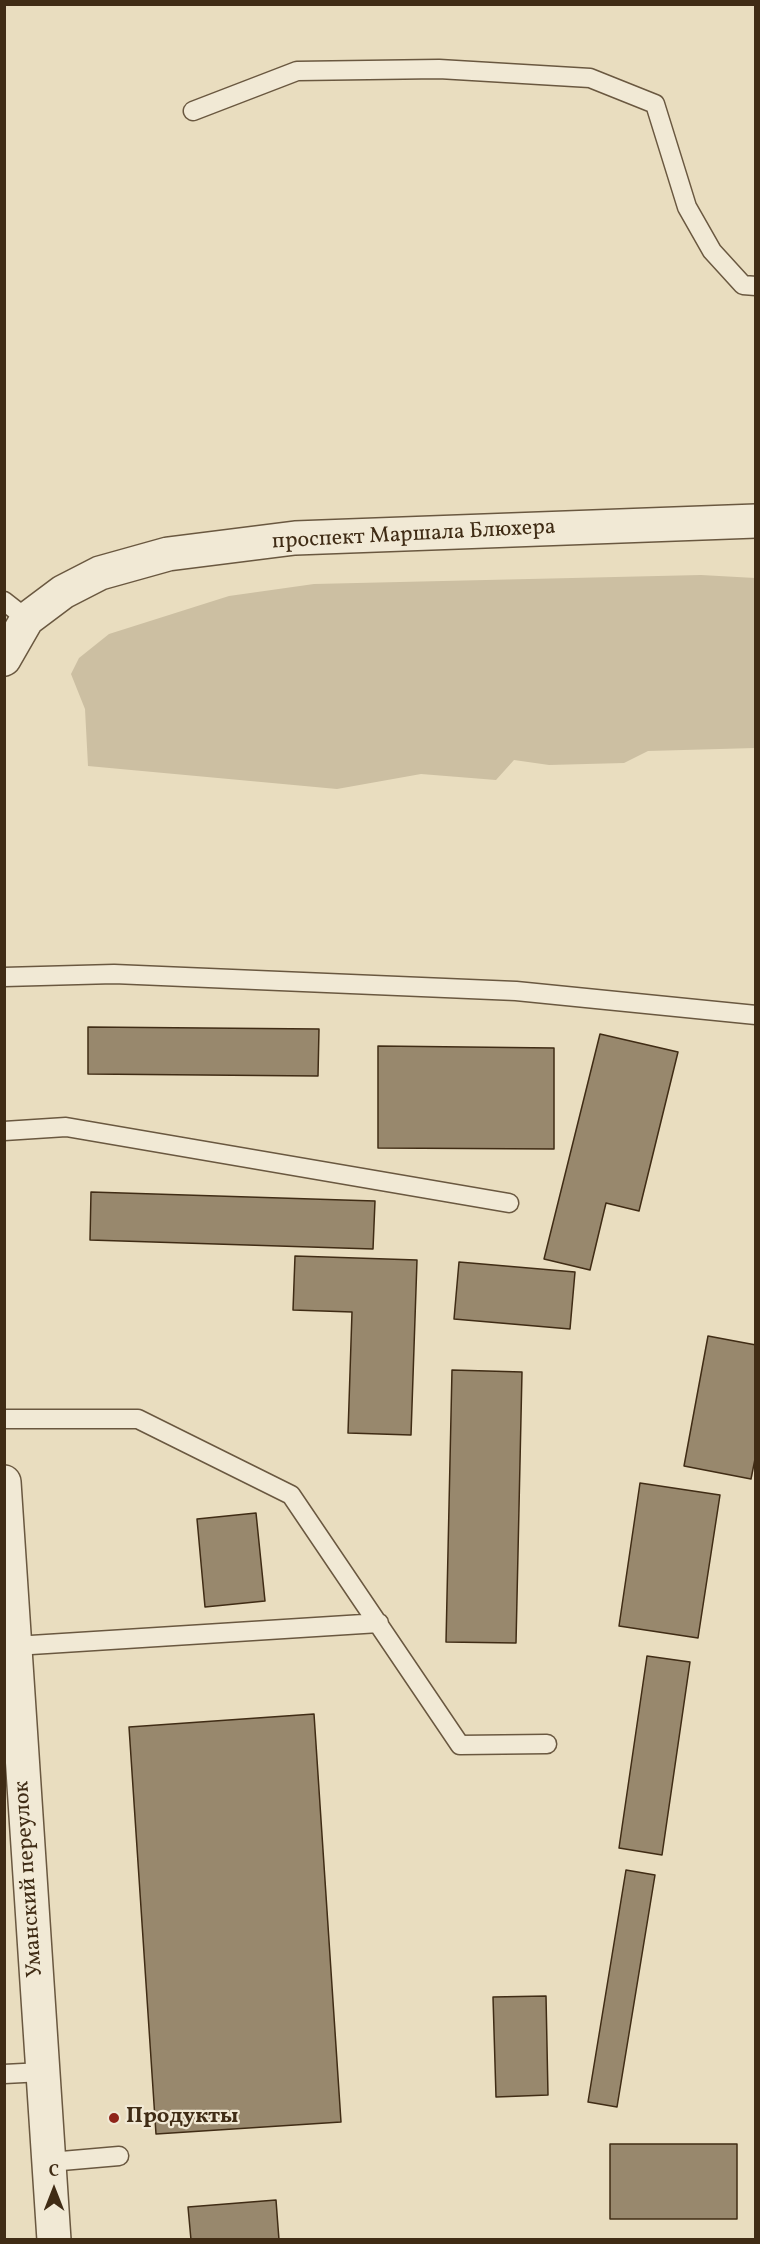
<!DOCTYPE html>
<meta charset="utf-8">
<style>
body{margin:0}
#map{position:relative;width:760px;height:2244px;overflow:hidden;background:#e9ddbf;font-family:Vollkorn,serif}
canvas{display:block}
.frame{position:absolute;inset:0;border:6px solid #402c15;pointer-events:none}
.north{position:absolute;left:24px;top:2160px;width:60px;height:60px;-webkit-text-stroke:4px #f1e9d5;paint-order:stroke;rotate:0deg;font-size:16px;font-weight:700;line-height:24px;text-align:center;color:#402c15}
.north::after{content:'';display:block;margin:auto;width:21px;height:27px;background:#402c15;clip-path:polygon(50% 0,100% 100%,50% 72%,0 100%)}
</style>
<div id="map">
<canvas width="760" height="2244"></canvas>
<div class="frame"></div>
<div class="north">С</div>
</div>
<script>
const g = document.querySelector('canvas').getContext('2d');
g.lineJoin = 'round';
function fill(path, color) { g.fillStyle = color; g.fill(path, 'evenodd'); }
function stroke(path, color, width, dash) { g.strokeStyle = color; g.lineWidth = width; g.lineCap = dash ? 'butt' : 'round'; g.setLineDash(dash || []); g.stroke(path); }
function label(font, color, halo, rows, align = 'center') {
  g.font = font + ' Vollkorn,serif'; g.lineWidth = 4.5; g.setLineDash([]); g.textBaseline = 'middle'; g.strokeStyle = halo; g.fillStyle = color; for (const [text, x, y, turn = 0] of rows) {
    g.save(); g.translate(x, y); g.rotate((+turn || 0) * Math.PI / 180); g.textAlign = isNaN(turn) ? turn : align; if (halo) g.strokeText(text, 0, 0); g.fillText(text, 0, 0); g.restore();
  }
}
const green = new Path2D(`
 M701,575L755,578V748L648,751L624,763L549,765L514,760L496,780L421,774L337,789L88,766L85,709L71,674L79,658L109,634L229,596L314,584Z`);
const building = new Path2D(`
 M88,1027L319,1029L318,1076L88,1074Z
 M600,1034L678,1052L639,1211L606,1203L590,1270L544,1259Z
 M378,1046L554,1048V1149L378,1148Z
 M91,1192L375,1201L373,1249L90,1240Z
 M295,1256L417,1260L411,1435L348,1433L352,1312L293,1310Z
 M459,1262L575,1272L570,1329L454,1319Z
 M708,1336L756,1345V1454L751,1479L684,1466Z
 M452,1370L522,1372L516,1643L446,1642Z
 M640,1483L720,1495L698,1638L619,1626Z
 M256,1513L265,1601L205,1607L197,1519Z
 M647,1656L690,1662L662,1855L619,1848Z
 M314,1714L341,2122L156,2134L129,1727Z
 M626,1870L655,1875L617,2107L588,2102Z
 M546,1996L548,2095L496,2097L493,1997Z
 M610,2144H737V2219H610Z
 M276,2200L279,2240H191L188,2207Z`);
const service = new Path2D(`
 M193,111L297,71L439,69L590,78L655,104L687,207L712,251L743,285L756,286
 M4,601L27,619
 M4,977L114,974L516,991L756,1015
 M4,1131L66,1127L509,1203
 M4,1419H138L291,1495L460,1745L547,1744
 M15,1646L379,1623
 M4,2074L43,2072
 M50,2162L119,2156`);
const tertiary = new Path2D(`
 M4,659L27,619L63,592L100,573L168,554L295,538L756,521
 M4,1482L54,2240`);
const markers = [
 [114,2118,6,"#8f2418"]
];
const streetNames = [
 ["проспект Маршала Блюхера",414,536,-3],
 ["Уманский переулок",30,1879,-94]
];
const poiNames = [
 ["Продукты",126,2118]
];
fill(green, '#ccbfa2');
fill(building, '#98886d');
stroke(building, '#402c15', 1.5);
stroke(service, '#6a5840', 21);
stroke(tertiary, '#6a5840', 36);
stroke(service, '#f1e9d5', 18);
stroke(tertiary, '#f1e9d5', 33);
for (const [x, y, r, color] of markers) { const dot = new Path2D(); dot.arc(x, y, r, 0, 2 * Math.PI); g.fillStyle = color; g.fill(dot); stroke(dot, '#f1e9d5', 2); }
label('22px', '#402c15', '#f1e9d5', streetNames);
label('bold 22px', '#402c15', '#f1e9d5', poiNames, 'left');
</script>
